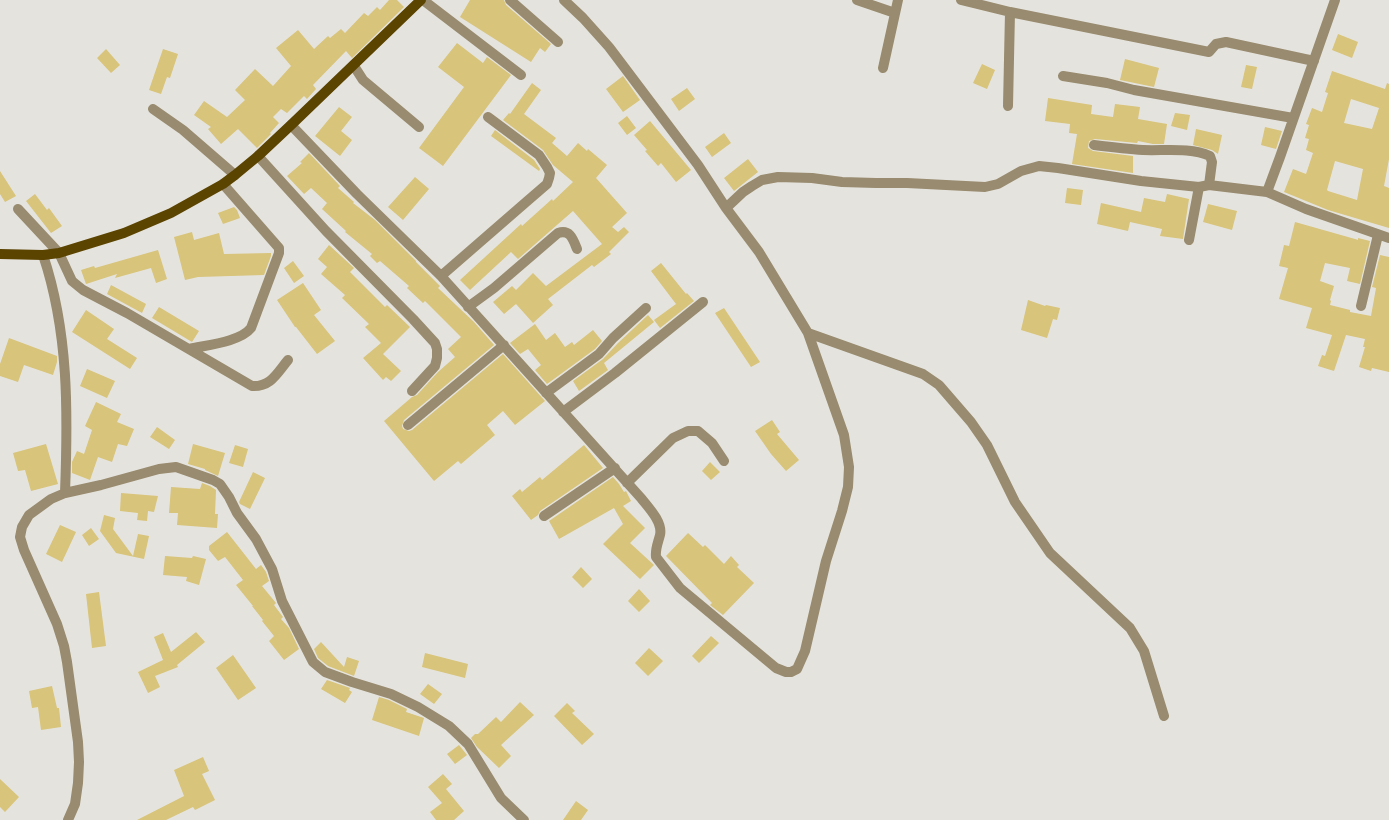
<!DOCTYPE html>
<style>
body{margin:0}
canvas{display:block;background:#e5e3dd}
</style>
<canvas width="1389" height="820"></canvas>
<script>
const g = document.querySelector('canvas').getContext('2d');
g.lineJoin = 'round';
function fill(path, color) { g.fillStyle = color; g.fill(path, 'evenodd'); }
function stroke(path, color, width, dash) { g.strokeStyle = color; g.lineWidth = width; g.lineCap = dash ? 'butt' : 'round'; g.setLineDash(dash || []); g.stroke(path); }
const building = new Path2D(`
 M389,0H397L404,7L352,58L346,51L313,85L316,89L307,99L304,96L287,113L281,109L273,117L279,123L270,133L271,134L257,148L238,129L221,144L208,129L211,127L194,115L204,101L227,117L245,100L235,90L255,69L273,86L291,66L276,48L298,30L314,49L328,36L330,38L341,29L345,33L364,13L368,16L377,7L380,10Z
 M470,0H504L506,5L551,44L545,52L540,48L531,62L460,17Z
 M1338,34L1358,42L1352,58L1332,50Z
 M457,43L483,63L487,57L511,75L443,166L419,148L464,87L438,67Z
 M106,49L120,65L111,73L97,58Z
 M163,49L178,54L170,78L167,77L161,94L149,90Z
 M1125,59L1159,68L1154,87L1120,80Z
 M982,64L995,70L987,89L973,83Z
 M1246,65L1257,67L1252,89L1241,87Z
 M1332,71L1385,89L1387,83L1389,84V159L1384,186L1389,188V228L1328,210L1284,192L1293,169L1306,174L1313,153L1306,150L1309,139L1305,138L1309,125L1306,124L1312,108L1322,112L1328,93L1325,92ZM1351,99L1379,108L1372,129L1344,123ZM1335,161L1363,169L1357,200L1328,191L1327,190Z
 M623,76L640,100L623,112L606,89Z
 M532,83L541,90L524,114L556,138L552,143L567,156L578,143L587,151L588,149L607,165L596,178L627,213L612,227L618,232L624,227L629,232L609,252L611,254L594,267L592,265L548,299L553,305L533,323L516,304L504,314L493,302L512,286L516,290L533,273L546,286L602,244L573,211L518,259L511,252L470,290L460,280L521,224L522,226L552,199L553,201L573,182L553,165L543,150L503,120L509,113L510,114Z
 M687,88L695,99L679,111L671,99Z
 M1048,98L1092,105L1091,114L1113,117L1115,104L1140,107L1138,119L1167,124L1164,144H1153L1138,141L1137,143L1095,139L1089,141L1088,148L1093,151L1133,156V173L1072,164L1077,134L1069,133L1070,124L1045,121Z
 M339,107L352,117L341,131L352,140L340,156L315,136Z
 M1175,113L1190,115L1187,130L1171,126Z
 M627,116L636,128L627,135L618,123Z
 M650,121L691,170L676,182L661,163L658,166L645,151L647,150L634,135Z
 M1265,127L1282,131L1276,149L1261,145Z
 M1196,129L1222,135L1218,154L1212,150L1193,145Z
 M495,130L534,160L540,169L539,171L491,136Z
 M724,133L731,143L712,157L705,147Z
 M309,153L340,186L338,188L354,202L353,203L375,220L416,261V262L440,286L438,288L474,322L494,345L404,420L402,426L403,429L409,431L412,430L503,354L545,401L515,425L503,411L487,425L495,435L461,464L458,461L434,481L384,421L412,397L417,395L438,372L455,357L448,349L461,337L425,301L423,303L407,288L409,286L380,261L377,263L370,256L372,254L345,232L346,231L322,209L327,203L311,188L304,194L287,176L302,163L300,162Z
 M748,159L758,172L734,191L724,178Z
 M0,171L16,196L5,202L0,194Z
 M415,177L429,189L403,220L388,207Z
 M1067,188L1083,190L1081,205L1065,203Z
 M35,194L47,210L49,208L62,226L51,233L26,201Z
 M1167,194L1189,199L1183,239L1160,236L1162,229L1130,222L1128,231L1097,224L1101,203L1141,212L1144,198L1165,202Z
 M1208,204L1237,211L1232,230L1203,222Z
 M234,207L237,210L240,218L223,224L218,213Z
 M1295,222L1355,239L1358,240V238L1370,241L1360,284L1347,281L1350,268L1325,263L1320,281L1334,286L1330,300L1331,301L1330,305L1350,310V312L1371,316L1376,288L1372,287L1380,255L1389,257V372L1372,368L1371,371L1359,367L1365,347H1363L1365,339L1346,335L1334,371L1318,366L1322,355L1325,356L1332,335L1306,328L1312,308L1279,299L1288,268L1279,266L1284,245L1289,246Z
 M192,232L194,240L219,233L224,254L271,253V256L264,275L198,277L185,280L174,237Z
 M329,245L354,268L350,272L385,307L387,305L410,327L383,354L401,371L391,381L386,377L383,380L363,358L381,343L365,327L369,324L342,298L345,295L321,274L327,267L318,259Z
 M158,250L167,279L156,283L151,268L115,278L117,274L86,284L81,270L94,266L95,268Z
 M293,261L304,276L294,283L284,268Z
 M661,263L686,294L687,293L694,301L660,328L654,320L676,304L651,271Z
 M303,283L321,310L314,315L335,341L317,354L296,327H295L277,300Z
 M111,285L146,304L142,313L107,294Z
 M1028,300L1045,306L1046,305L1060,308L1057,320L1053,319L1047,338L1021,330Z
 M159,307L199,331L192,342L152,318Z
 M724,308L760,362L751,367L715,313Z
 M86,310L114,329L107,339L137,358L130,369L72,332Z
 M648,315L654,322L604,363L608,370L579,391L573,381L603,359L618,343Z
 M535,324L546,340L555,333L565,347L572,342L574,345L593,330L602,341L595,349L547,384L535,370L541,365L528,349L520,354L510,343Z
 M9,338L57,356V362L53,375L24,365L18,382L0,376V364Z
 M87,369L115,381L107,398L80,386Z
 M96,402L121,414L117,422L134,429L127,446L118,444L112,462L98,457L90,480L72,473V462L77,451L84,454L92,430L85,426Z
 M772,420L780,432L777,434L799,460L786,471L771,454L755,431Z
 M157,427L175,440L169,449L150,437Z
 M46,444L58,484L31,491L25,470L18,471L13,453Z
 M193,444L225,453L218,476L205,470V469L188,464Z
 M235,445L248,449L243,467L229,463Z
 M584,445L603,468L540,511L538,515L531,520L512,496L520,489L522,492L540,477L542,480Z
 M710,462L720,472L711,480L702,471Z
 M253,472L265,478L250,509L240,504L239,502Z
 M613,477L619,484L624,492L626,491L631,501L623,506L645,528L630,543L654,565L640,579L603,544L623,524L614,508L559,539L549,521Z
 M202,483L210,486L216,490L215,514H218L217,528L177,525L178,513H169L171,487L200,489Z
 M121,493L158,496L154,512L148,511L147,521L137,520L138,513L120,511Z
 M104,515L115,518L113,529L133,556L138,534L149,536L144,559L116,553L100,531Z
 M60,525L76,532L62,562L46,554Z
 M91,528L99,539L89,546L82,535Z
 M227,532L256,569L261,565L266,572L269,581L262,586L276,603L274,605L283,617L281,619L289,628L299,649L284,660L269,641L274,636L262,621L263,620L252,606H253L236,585L243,580L225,557L218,561L209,550V546Z
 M688,533L703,547L705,545L724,564L731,556L739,565L737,567L754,583L723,615L710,605L712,603L666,556Z
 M165,556L192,558L193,556L206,559L199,585L186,581L187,577L163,575Z
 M581,567L592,579L583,588L572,577Z
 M639,589L650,601L639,612L628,601Z
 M99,592L106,646L92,648L86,594Z
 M196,632L205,642L177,665L178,667L155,676L160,687L148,693L138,672L163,660L154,637L163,633L171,652Z
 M711,636L719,643L699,663L692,656Z
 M321,642L344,667L347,657L359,661L354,676L328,666L318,658L314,649Z
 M649,648L663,661L648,676L635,663Z
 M425,653L468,664L465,678L422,667Z
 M233,655L256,688L238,700L216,668Z
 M327,680L350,688L349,690L352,692L345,703L321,689Z
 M428,684L442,694L434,704L420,694Z
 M52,686L57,708H59L61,727L41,730L38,707L32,708L29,691Z
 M379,697L389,700L407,709L406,712L424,718L419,736L372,720Z
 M520,702L534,715L501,745L511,756L499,768L477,747L471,738L475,734H478L496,717L501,722Z
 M567,703L575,711L572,713L594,734L582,745L554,716Z
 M459,745L467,755L455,764L447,754Z
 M203,757L209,771L202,774L215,800L195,810L193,807L166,820H137L184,796L174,770Z
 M443,774L452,784L446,789L464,811L454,820H436L430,812L442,803L428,787Z
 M0,779L19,797L5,812L0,807Z
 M576,801L588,810L581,820H563Z`);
const minor = new Path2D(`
 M423,0L521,75
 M510,0L558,42
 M857,0L895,13
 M961,0L1010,12L1209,52L1216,44L1226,42L1314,61
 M1335,0L1280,157L1267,192L1306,209L1389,238
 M354,66L363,80L419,127
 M883,68L898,0
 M1063,76L1107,83L1134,90L1293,118
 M1008,106L1010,12
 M153,109L183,130L235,175
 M291,125L357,194L441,276L641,498C648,507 663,522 660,535C658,543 655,549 656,557L680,588L776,668L786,672H791L797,669L805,651L826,561L842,511L848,487L849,467L844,435L808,333L759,252L726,208L698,165L609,47L583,18L564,0
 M1094,145C1110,147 1126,149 1143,150C1164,151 1190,147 1210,156L1212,162L1209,185
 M258,156L326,231L413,319L435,343L437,349V358L435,366L412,391
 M726,208L743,192L752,186L762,180L778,177L812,178L842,182L876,183H907L985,187L998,184L1021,171L1039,166L1058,168L1141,181L1199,187L1209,185L1267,192
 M18,209L59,253L72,281L83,290L127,313L252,386C271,387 277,373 288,360
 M1189,240L1199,187
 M43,255C69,332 68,414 65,493
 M441,276L525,203L547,184L549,178L550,173L547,167L539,155L488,117
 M1361,306L1378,235
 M468,307L494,288L558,233C570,229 573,239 577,249
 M808,333L923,374L939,385L971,422L987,445L1015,502L1050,553L1130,628L1144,651L1164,716
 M189,349C206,345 240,342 251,328L279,253V248L223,184
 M546,393L599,354L613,338L646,308
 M563,412L615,373L703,302
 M408,425L504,345
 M627,483L673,438L688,431H698L712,443L724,461
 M544,516L615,468
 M68,820L75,804L78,783L79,762L78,742L67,662L64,646L57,624L24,550L20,537L22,527L29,515L51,499L65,493L101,485L159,469L176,467L213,480L220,484L229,497L237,513L256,539L272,569L282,601L313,662L325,672L352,682L391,694L418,707L449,726L468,744L501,798L524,820`);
const major = new Path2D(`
 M0,254L43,255L59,253L124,233L171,213L223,184L235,175L258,156L291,125L421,0`);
fill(building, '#d8c47a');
stroke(minor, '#988b6f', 10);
stroke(major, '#5b4300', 10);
</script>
